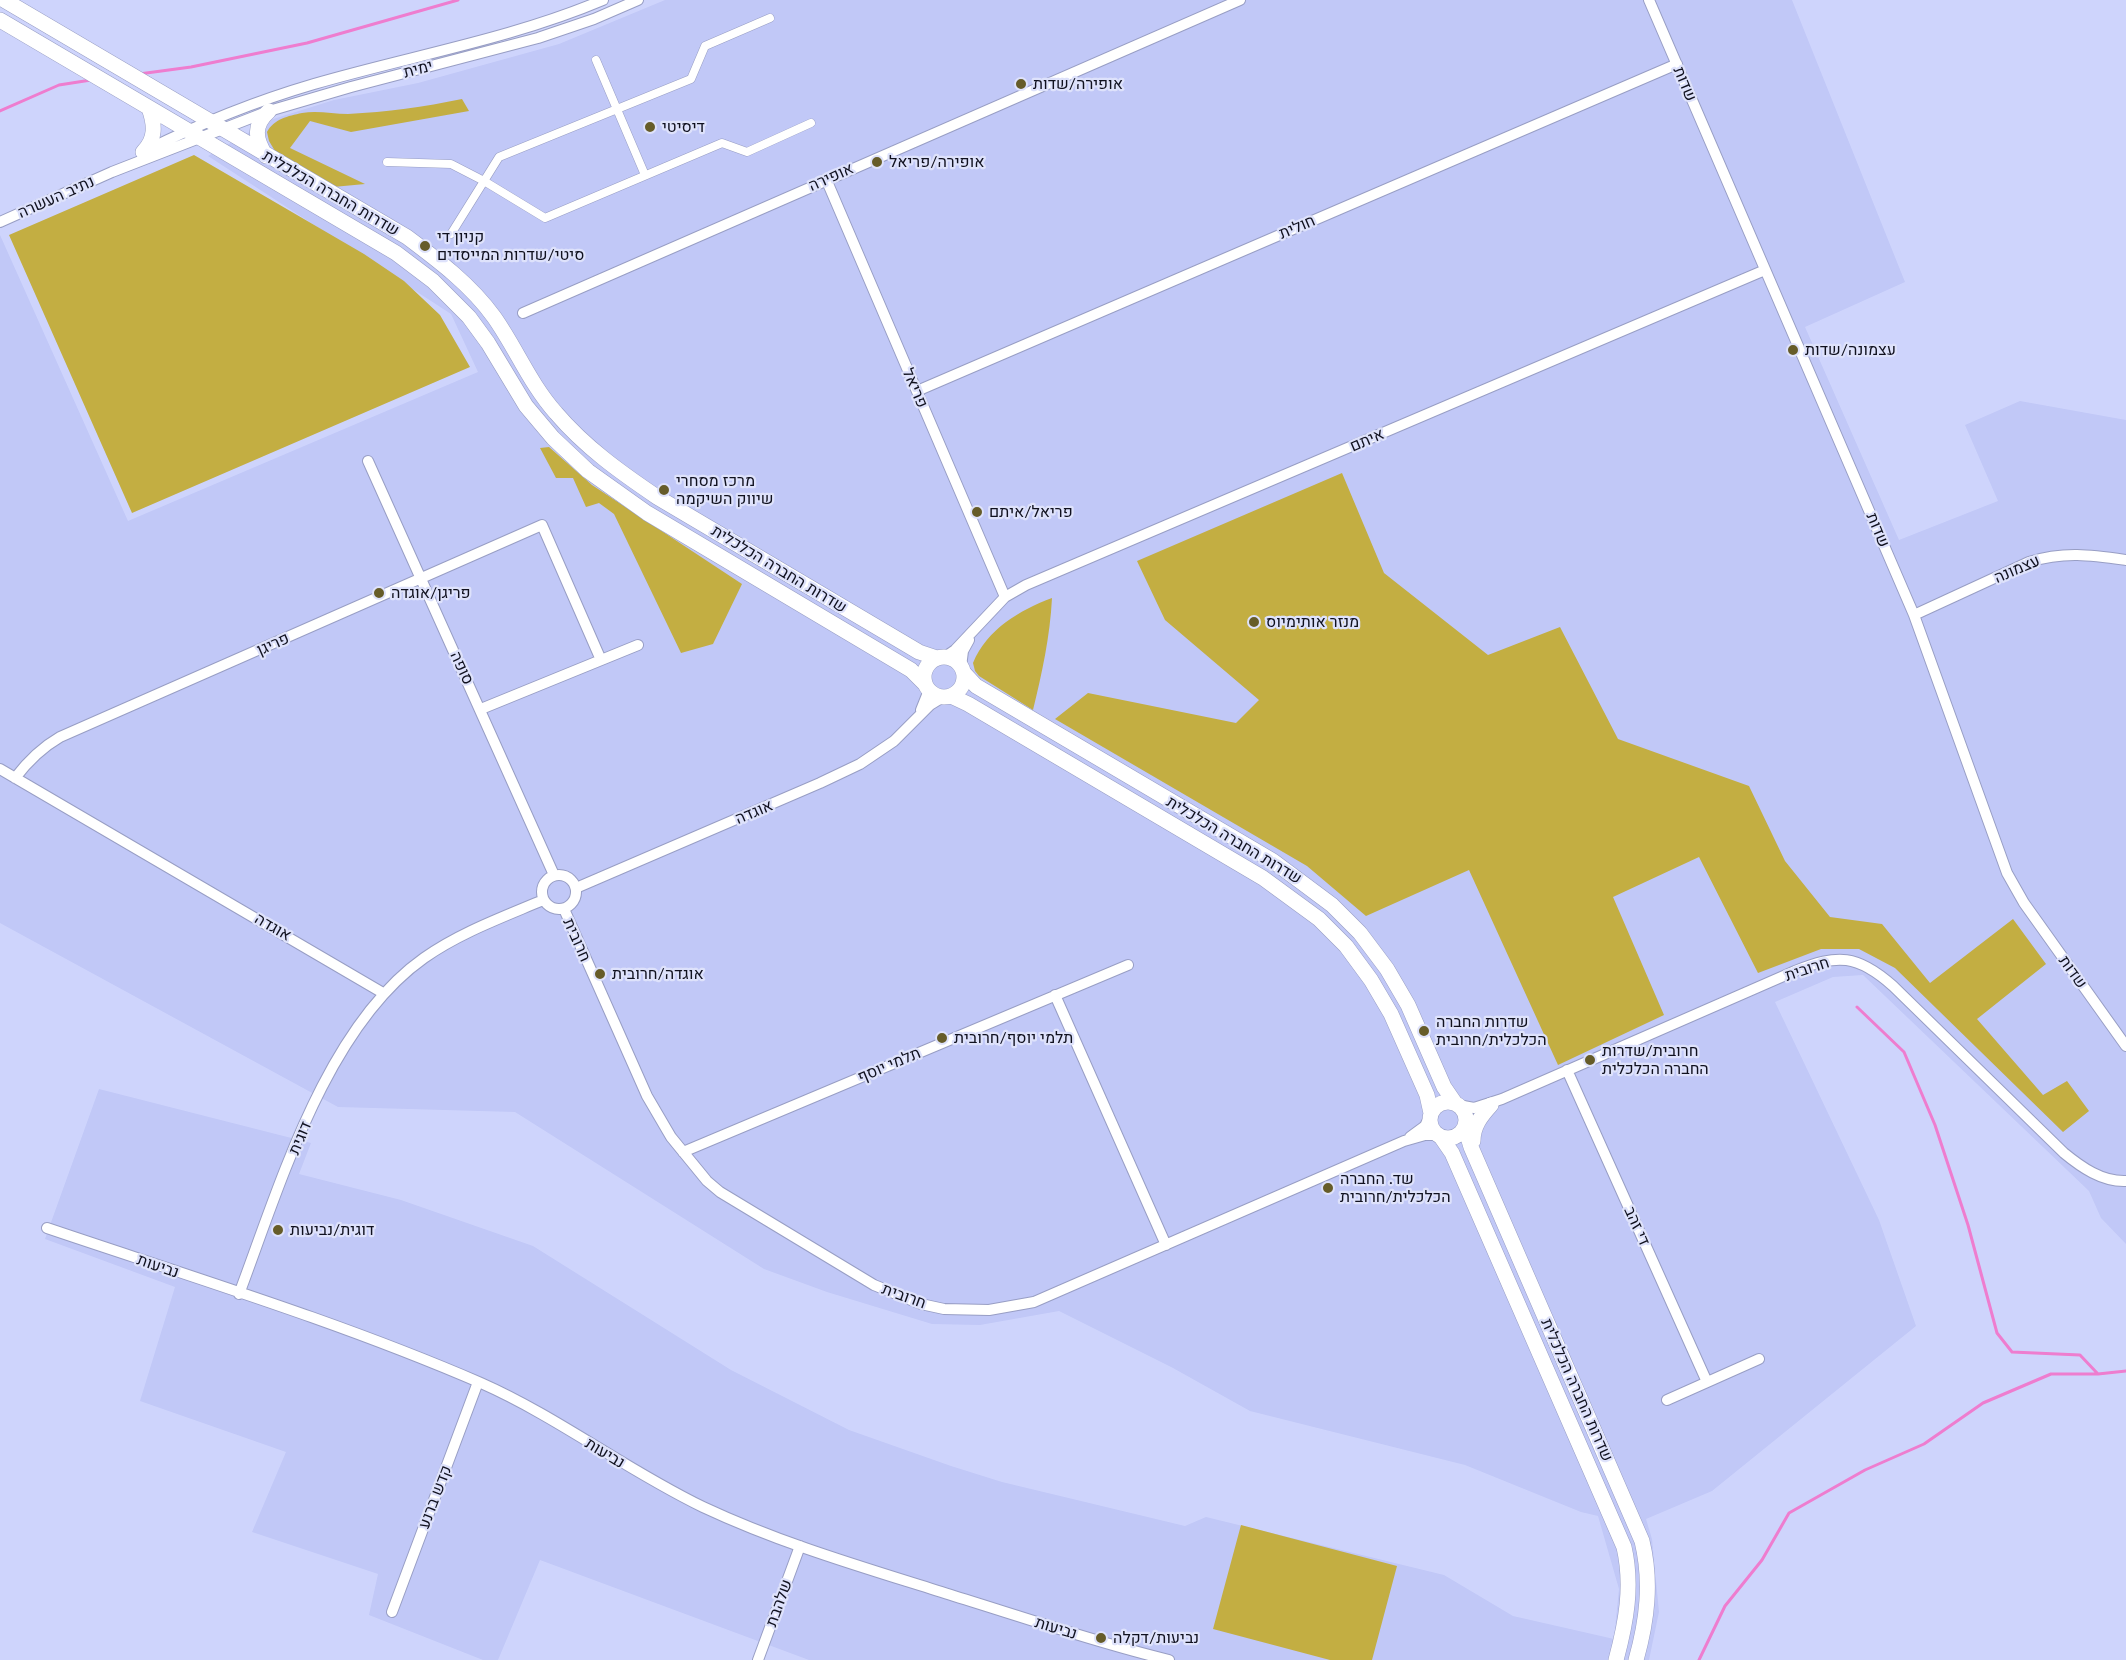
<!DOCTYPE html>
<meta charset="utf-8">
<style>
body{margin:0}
canvas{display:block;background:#ced4fc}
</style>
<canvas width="2126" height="1660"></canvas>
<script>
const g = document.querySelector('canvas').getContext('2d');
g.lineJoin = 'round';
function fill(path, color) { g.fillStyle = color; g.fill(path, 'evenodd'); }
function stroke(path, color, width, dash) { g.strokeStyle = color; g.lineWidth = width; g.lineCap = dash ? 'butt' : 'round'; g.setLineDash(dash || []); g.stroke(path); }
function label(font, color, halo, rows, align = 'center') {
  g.font = font + ' Lato,Heebo,sans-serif'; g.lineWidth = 4.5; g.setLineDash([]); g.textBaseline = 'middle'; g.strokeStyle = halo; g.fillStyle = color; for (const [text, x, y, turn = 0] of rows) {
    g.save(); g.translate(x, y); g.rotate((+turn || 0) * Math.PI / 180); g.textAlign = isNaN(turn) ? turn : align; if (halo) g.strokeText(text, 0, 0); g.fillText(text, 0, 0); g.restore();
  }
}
const built = new Path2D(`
 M665,0H1792L1905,282L1805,327L1899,540L1998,501L1965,425L2020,401L2126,420V1244L2101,1218L2089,1191L1863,975L1833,977L1775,1002L1879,1220L1916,1326L1712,1491L1646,1519L1652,1539L1659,1612L1649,1660H809L540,1560L498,1660H483L369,1615L378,1574L252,1532L286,1452L140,1401L175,1287L45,1239L99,1089L311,1143L299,1174L401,1200L533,1246L731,1370L849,1430L951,1466L1002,1482L1185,1526L1206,1517L1444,1575L1513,1616L1614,1639L1619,1589L1598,1516L1581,1512L1465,1465L1250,1411L1173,1368L1059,1311L980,1325L932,1324L827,1292L764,1269L515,1112L338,1107L0,923V235L128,521L478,372L451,314L208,156L270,120L334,100L418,83L559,44Z`);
const green = new Path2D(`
 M462,99L469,111L351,132L310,121L290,148L365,184L333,187L275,151L269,141L267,132C274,119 288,116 302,113C317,110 333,114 348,114C387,112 424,107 462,99Z
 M194,155L364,254L404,281L440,315L470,367L132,513L9,235Z
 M549,447L592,485L742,584L713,644L681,653L614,514L599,503L586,507L573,478H556L540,448Z
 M1342,473L1384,573L1488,655L1560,627L1618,739L1749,786L1785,861L1830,917L1882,924L1930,983L2013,919L2046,964L1977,1019L2043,1095L2067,1081L2089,1111L2063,1132L1895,968L1859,949H1821L1758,973L1699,857L1613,897L1664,1015L1558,1065L1469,870L1366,916L1307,866L1055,719L1088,693L1236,723L1259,700L1165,620L1137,561Z
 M1052,598C1050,637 1042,673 1033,710L979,676L975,671L973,663C987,629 1020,610 1052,598Z
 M1241,1525L1397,1566L1372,1660H1330L1213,1629Z`);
const stream = new Path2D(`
 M139,74L191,67L307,43L458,0
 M0,111L59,85L91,80
 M1857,1007L1904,1052L1935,1125L1968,1225L1997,1333L2012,1352L2080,1355L2098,1374L2126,1371
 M1699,1660L1725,1606L1762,1560L1789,1513L1865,1470L1924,1444L1983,1403L2051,1374H2098`);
const pedestrian = new Path2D(`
 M596,60L645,175
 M387,162L451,164L484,181L545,218L722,143L747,152L811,123
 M451,234L499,157L691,79L705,46L770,18`);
const minor = new Path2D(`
 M1649,0L1914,615L2007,873L2024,903L2126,1046
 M145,151C199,124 256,101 314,84C410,56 511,39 603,0
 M826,179L1005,597
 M0,222L112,172L269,111L351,87L538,38L594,19L638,0
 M523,313L1240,0
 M917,391L1677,64
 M368,461L554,875
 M1914,615L2029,562C2064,551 2091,555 2126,560
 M945,657L955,650L1005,597L1026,585L1765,270
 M961,667L963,651L969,640
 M481,709L638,645
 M921,710L929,690
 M0,769L383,993
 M15,778C28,761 41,748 60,737L542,525L601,660
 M542 892a17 17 0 1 1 34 0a17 17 0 1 1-34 0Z
 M576,888L820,783L860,764L894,741L930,705L943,697
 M564,909L647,1096L671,1137L707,1181L720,1192L874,1285L921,1304L944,1309L989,1310L1034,1302L1404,1141L1425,1135H1438
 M1055,995L1166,1245
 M1567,1070L1707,1382
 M1458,1105L1474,1108L1502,1099L1795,971C1838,954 1857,954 1893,986L2064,1153C2081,1167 2102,1182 2126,1181
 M1410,1137L1425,1126L1430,1116
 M683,1152L1128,965
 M47,1228C192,1277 340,1322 481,1383C558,1417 626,1470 703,1507C784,1545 869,1569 954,1596C1026,1618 1097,1643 1169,1660
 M239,1294C280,1185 326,1027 424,958C459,933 503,917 543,900
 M1667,1400L1759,1359
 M392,1612L478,1382
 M758,1660L800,1546`);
const secondary = new Path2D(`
 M4,0L407,237C439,261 471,285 494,317C516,348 530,384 556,413C585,447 620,472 657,497L919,652L937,658
 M0,20L396,253L433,281L469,317L488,343L526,406L553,438L588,471L647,513L911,670L925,684
 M143,152C156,139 155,125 149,108
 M266,156C255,139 253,125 269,111
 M924 677a20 20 0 1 1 40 0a20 20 0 1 1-40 0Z
 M964,673L976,686L1273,861L1332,905L1360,933L1387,969L1408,1005L1444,1087L1455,1103
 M951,696L968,704L1263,878L1319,919L1346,946L1371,980L1391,1014L1427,1095L1431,1113
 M1430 1120a18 18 0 1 1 36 0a18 18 0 1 1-36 0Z
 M1465,1127L1471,1147L1642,1541C1652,1582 1647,1621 1636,1660
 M1441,1137L1452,1153L1624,1547C1633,1586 1626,1623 1616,1660
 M1473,1141C1473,1126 1481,1116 1491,1105`);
const markers = [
 [1021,84,6,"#665c29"],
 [650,127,6,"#665c29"],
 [877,162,6,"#665c29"],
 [425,246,6,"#665c29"],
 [1793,350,6,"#665c29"],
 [664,490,6,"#665c29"],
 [977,512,6,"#665c29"],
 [379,593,6,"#665c29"],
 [1254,622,6,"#665c29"],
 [600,974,6,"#665c29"],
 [1424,1031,6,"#665c29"],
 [942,1038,6,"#665c29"],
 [1590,1060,6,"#665c29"],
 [1328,1188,6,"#665c29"],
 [278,1230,6,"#665c29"],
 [1101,1638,6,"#665c29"]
];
const streetNames = [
 ["ימית",418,69,-15],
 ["שדות",1685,84,67],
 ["אופירה",831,177,-24],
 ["שדרות החברה הכלכלית",331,193,30],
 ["נתיב העשרה",56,197,-24],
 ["חולית",1297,227,-23],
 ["פריאל",915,388,67],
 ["איתם",1367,440,-23],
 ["שדות",1878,530,67],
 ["שדרות החברה הכלכלית",779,569,31],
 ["עצמונה",2017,569,-23],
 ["פריגן",273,644,-24],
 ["סופה",462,668,65],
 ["אוגדה",754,812,-23],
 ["שדרות החברה הכלכלית",1234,840,31],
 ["אוגדה",273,927,30],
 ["חרובית",577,940,66],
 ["חרובית",1807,969,-18],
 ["שדות",2073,972,54],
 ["תלמי יוסף",889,1065,-23],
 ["דוגית",300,1138,-67],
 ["די זהב",1637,1226,66],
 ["נביעות",158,1266,19],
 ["חרובית",904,1296,20],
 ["שדרות החברה הכלכלית",1577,1390,66],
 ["נביעות",605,1453,31],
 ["קדש ברנע",435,1497,-69],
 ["שלהבת",779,1603,-70],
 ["נביעות",1056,1628,17]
];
const poiNames = [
 ["אופירה/שדות",1033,84],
 ["דיסיטי",662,127],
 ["אופירה/פריאל",889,162],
 ["קניון די",437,237],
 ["סיטי/שדרות המייסדים",437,255],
 ["עצמונה/שדות",1805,350],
 ["מרכז מסחרי",676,481],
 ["שיווק השיקמה",676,499],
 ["פריאל/איתם",989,512],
 ["פריגן/אוגדה",391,593],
 ["מנזר אותימיוס",1266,622],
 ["אוגדה/חרובית",612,974],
 ["שדרות החברה",1436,1022],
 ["הכלכלית/חרובית",1436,1040],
 ["תלמי יוסף/חרובית",954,1038],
 ["חרובית/שדרות",1602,1051],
 ["החברה הכלכלית",1602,1069],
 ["שד. החברה",1340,1179],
 ["הכלכלית/חרובית",1340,1197],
 ["דוגית/נביעות",290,1230],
 ["נביעות/דקלה",1113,1638]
];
fill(built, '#c1c8f7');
fill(green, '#c3ae42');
stroke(stream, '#ee7dcf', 3);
stroke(pedestrian, '#989ec4', 9);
stroke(minor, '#989ec4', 12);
stroke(secondary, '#989ec4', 16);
stroke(pedestrian, '#fff', 8);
stroke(minor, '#fff', 10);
stroke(secondary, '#fff', 15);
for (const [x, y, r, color] of markers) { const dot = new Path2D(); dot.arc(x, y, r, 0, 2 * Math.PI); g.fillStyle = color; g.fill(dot); stroke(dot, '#dee2fb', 2); }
label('16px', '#10111f', '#dee2fb', streetNames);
label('16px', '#10111f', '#dee2fb', poiNames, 'left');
</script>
